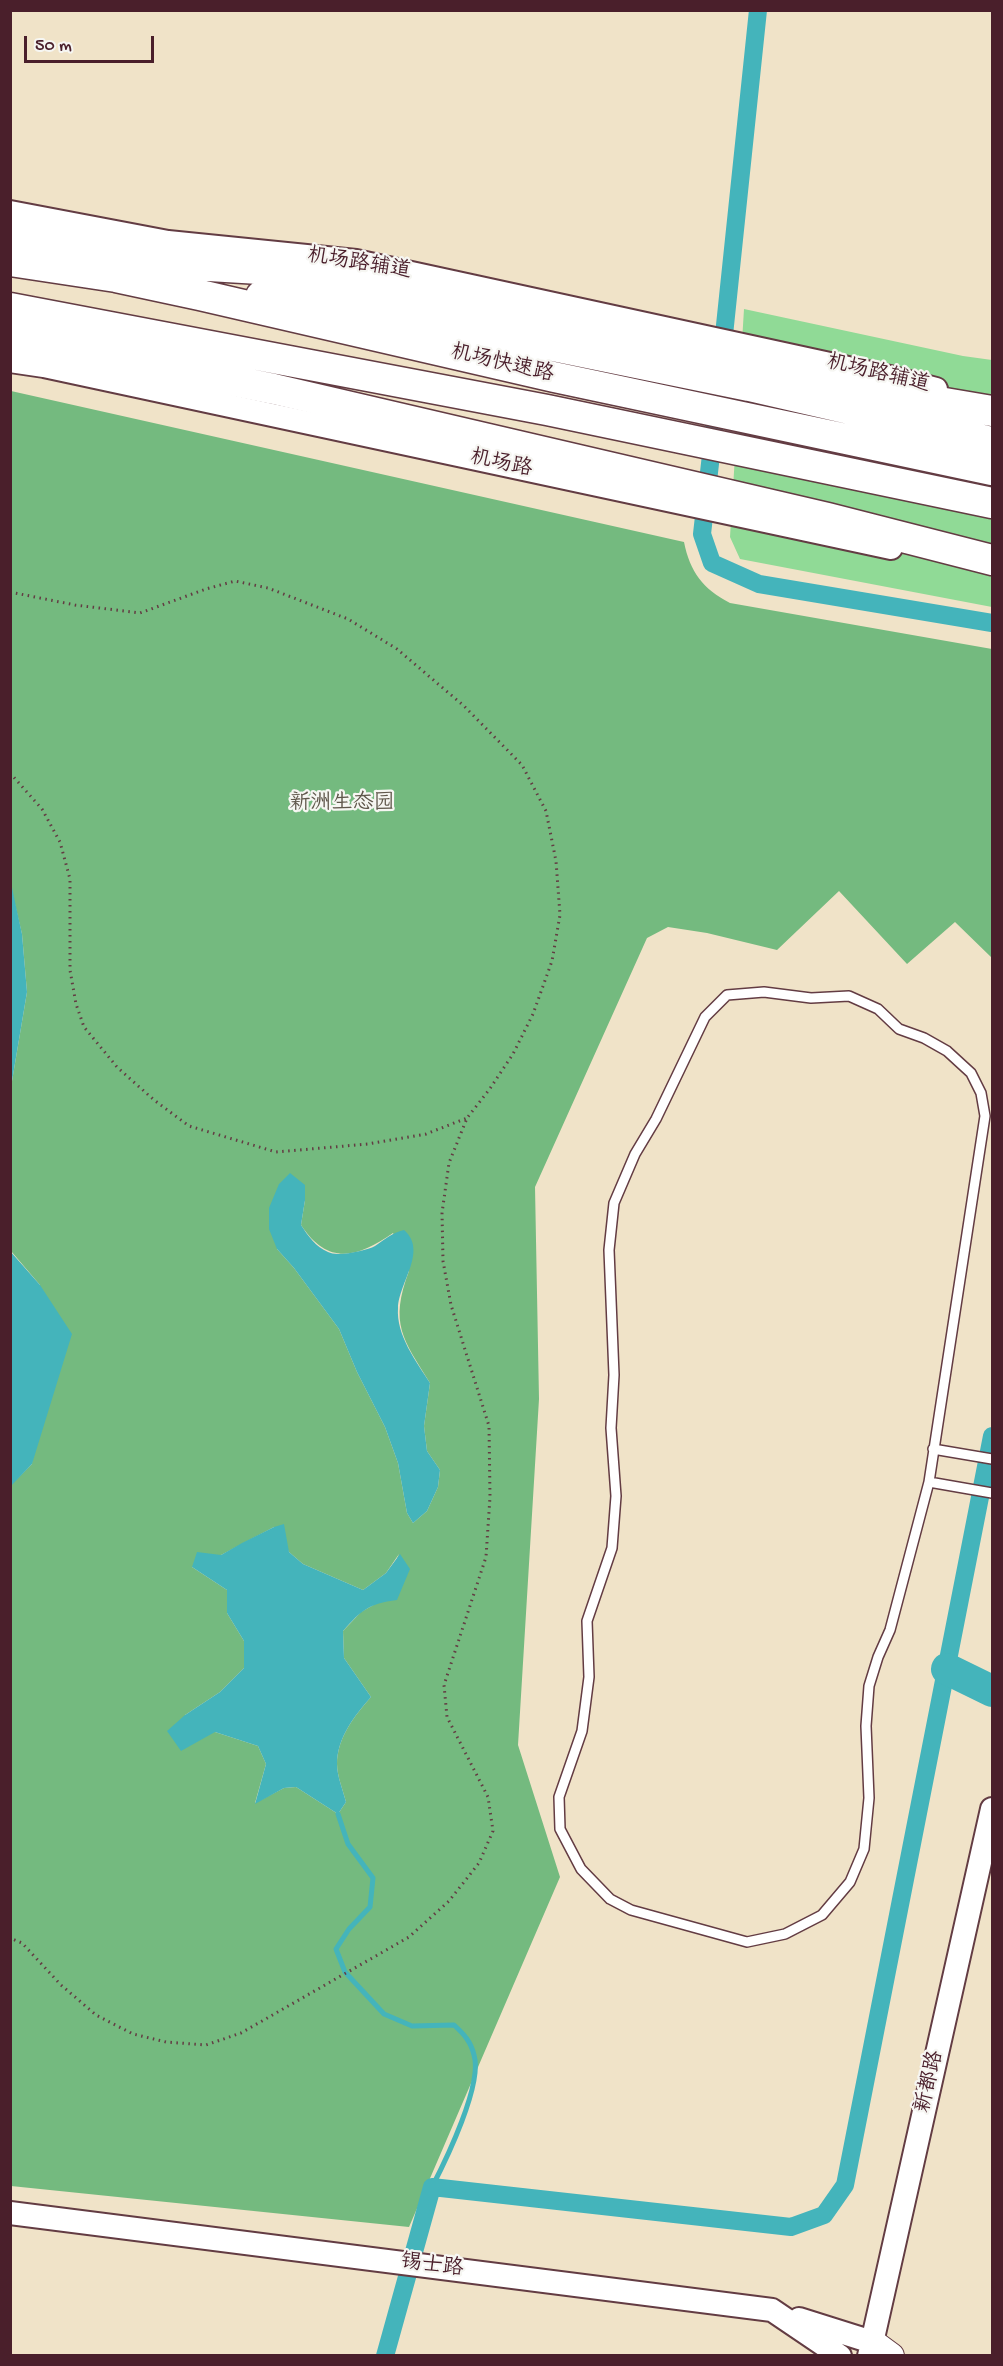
<!DOCTYPE html>
<meta charset="utf-8">
<style>
body{margin:0}
#map{position:relative;width:1003px;height:2366px;overflow:hidden;background:#f0e3c8;font-family:"Gochi Hand",sans-serif}
canvas{display:block}
.frame{position:absolute;inset:0;border:12px solid #4a1f2b;pointer-events:none}
.scale{position:absolute;left:24px;top:36px;width:130px;height:27px;box-sizing:border-box;border:3px solid #4a1f2b;border-top:0;padding-left:8px;font-size:18px;line-height:21px;white-space:nowrap;color:#4a1f2b;-webkit-text-stroke:4px #f6f6f2;paint-order:stroke}
</style>
<div id="map">
<canvas width="1003" height="2366"></canvas>
<div class="frame"></div>
<div class="scale">50 m</div>
</div>
<script>
const g = document.querySelector('canvas').getContext('2d');
g.lineJoin = 'round';
function fill(path, color) { g.fillStyle = color; g.fill(path, 'evenodd'); }
function stroke(path, color, width, dash) { g.strokeStyle = color; g.lineWidth = width; g.lineCap = dash ? 'butt' : 'round'; g.setLineDash(dash || []); g.stroke(path); }
function label(font, color, halo, rows, align = 'center') {
  g.font = font + ' "Gochi Hand","LXGW WenKai TC",sans-serif'; g.lineWidth = 4.5; g.setLineDash([]); g.textBaseline = 'middle'; g.strokeStyle = halo; g.fillStyle = color; for (const [text, x, y, turn = 0] of rows) {
    g.save(); g.translate(x, y); g.rotate((+turn || 0) * Math.PI / 180); g.textAlign = isNaN(turn) ? turn : align; if (halo) g.strokeText(text, 0, 0); g.fillText(text, 0, 0); g.restore();
  }
}
const green = new Path2D(`
 M744,309L963,356L992,360V607L740,559L730,537Z`);
const forest = new Path2D(`
 M11,391L684,542C690,572 703,589 730,603L992,649V958L955,922L907,964L839,891L777,950L707,933L668,927L647,938L535,1187L539,1399L518,1745L560,1877L409,2227L11,2186L10,1486L32,1464L40,1285L11,1251V1087L27,992L22,934L10,883ZM305,1200L301,1225C328,1266 357,1258 393,1233L409,1271C389,1324 403,1339 430,1383L424,1426L427,1451L440,1470L438,1487L427,1511L413,1523L407,1513L398,1463L385,1427L357,1372L339,1329L294,1268L277,1249ZM274,1527L289,1552L303,1564L363,1590L386,1573L399,1554L377,1603L361,1612L343,1631L344,1658L371,1697C355,1715 337,1738 337,1764C337,1776 343,1790 346,1802L338,1814L296,1787L284,1788L255,1803L266,1764L258,1746L215,1732L185,1715L220,1692L244,1668V1641L227,1613V1590L192,1567L221,1555Z`);
const water = new Path2D(`
 M11,883L22,934L27,992L11,1087Z
 M290,1173L305,1185V1200L301,1225C308,1236 316,1247 328,1252C337,1257 366,1251 375,1246C385,1239 392,1233 404,1230C428,1251 399,1282 398,1308C396,1335 416,1361 430,1383L424,1426L427,1451L440,1470L438,1487L427,1511L413,1523L407,1513L398,1463L385,1427L357,1372L339,1329L294,1268L277,1249L269,1229V1208L279,1184Z
 M10,1251L40,1285L72,1334L32,1464L11,1486Z
 M284,1524L289,1552L303,1564L363,1590L386,1573L400,1554L410,1569L397,1600C368,1604 362,1610 343,1631L344,1658L371,1697C355,1715 337,1738 337,1764C337,1776 343,1790 346,1802L338,1814L296,1787L284,1788L255,1804L266,1764L258,1746L215,1732L181,1751L167,1731L185,1715L220,1692L244,1668V1641L227,1613V1590L192,1567L197,1552L221,1555L242,1543L274,1527Z`);
const stream = new Path2D(`
 M338,1814L348,1844L373,1878L370,1907L349,1929L336,1949L345,1972L384,2014L412,2026L454,2025C464,2034 471,2042 474,2055C483,2084 446,2160 432,2187`);
const canal = new Path2D(`
 M722,354L758,10
 M717,402L702,534L712,563L759,584L992,623
 M385,2356L432,2187L791,2227L824,2215L845,2185L992,1436`);
const river = new Path2D(`
 M947,1669L992,1691`);
const path = new Path2D(`
 M10,592L75,605L140,613L206,589L235,581L268,588L348,619L397,649L464,706L522,765L546,811L556,861L560,915L552,961L533,1014L513,1054L489,1090L467,1118L449,1163L442,1213L443,1261L451,1305L489,1426L490,1497L486,1557L444,1685L447,1717L488,1797L493,1831L479,1863L449,1901L409,1937L241,2033L206,2045L166,2042L133,2034L96,2015L61,1985L22,1943L10,1938
 M10,773L42,809L60,842L70,879V970L76,1004L84,1027L117,1067L154,1100L189,1126L276,1152L368,1144L426,1134L467,1118`);
const service = new Path2D(`
 M764,992L811,998L849,996L878,1009L899,1029L924,1038L947,1051L971,1073L981,1093L985,1116L929,1482L890,1630L878,1657L869,1686L866,1726L869,1798L864,1849L850,1882L822,1915L785,1934L747,1942L631,1910L610,1899L581,1869L560,1829L559,1797L582,1731L589,1677L587,1621L612,1548L616,1496L611,1428L614,1375L609,1250L614,1203L635,1154L656,1119L705,1017L727,995Z
 M933,1449L992,1459
 M929,1482L992,1493`);
const tertiary = new Path2D(`
 M10,212L168,242L356,261L894,378L936,389
 M10,361L44,366L891,548
 M10,2213L772,2310L840,2356
 M799,2319L872,2342
 M869,2356L992,1809`);
const secondary = new Path2D(`
 M872,2342L891,2356`);
const trunk = new Path2D(`
 M10,234L192,265L344,274L827,383L992,411
 M10,261L116,277L200,295L554,377L992,470
 M261,296L314,297L749,386L992,442
 M10,308L547,410L992,503
 M10,336L274,389L828,518L992,560`);
const streetNames = [
 ["机场路辅道",359,265,9],
 ["机场快速路",502,365,13],
 ["机场路辅道",878,375,13],
 ["机场路",501,465,12],
 ["新都路",931,2082,-77],
 ["锡士路",432,2267,7]
];
const parkNames = [
 ["新洲生态园",342,805]
];
fill(green, '#90da96');
fill(forest, '#74ba7f');
fill(water, '#44b4bb');
stroke(stream, '#44b4bb', 5);
stroke(canal, '#44b4bb', 18);
stroke(river, '#44b4bb', 32);
stroke(service, '#633c43', 12);
stroke(tertiary, '#633c43', 26);
stroke(secondary, '#633c43', 28);
stroke(trunk, '#633c43', 33);
stroke(path, '#633c43', 3, [1.5, 4.5]);
stroke(service, '#fff', 9);
stroke(tertiary, '#fff', 22);
stroke(secondary, '#fff', 26);
stroke(trunk, '#fff', 30);
label('21px', '#4a1f2b', '#f6f6f2', streetNames);
label('21px', '#5f574b', '#f6f6f2', parkNames);
</script>
